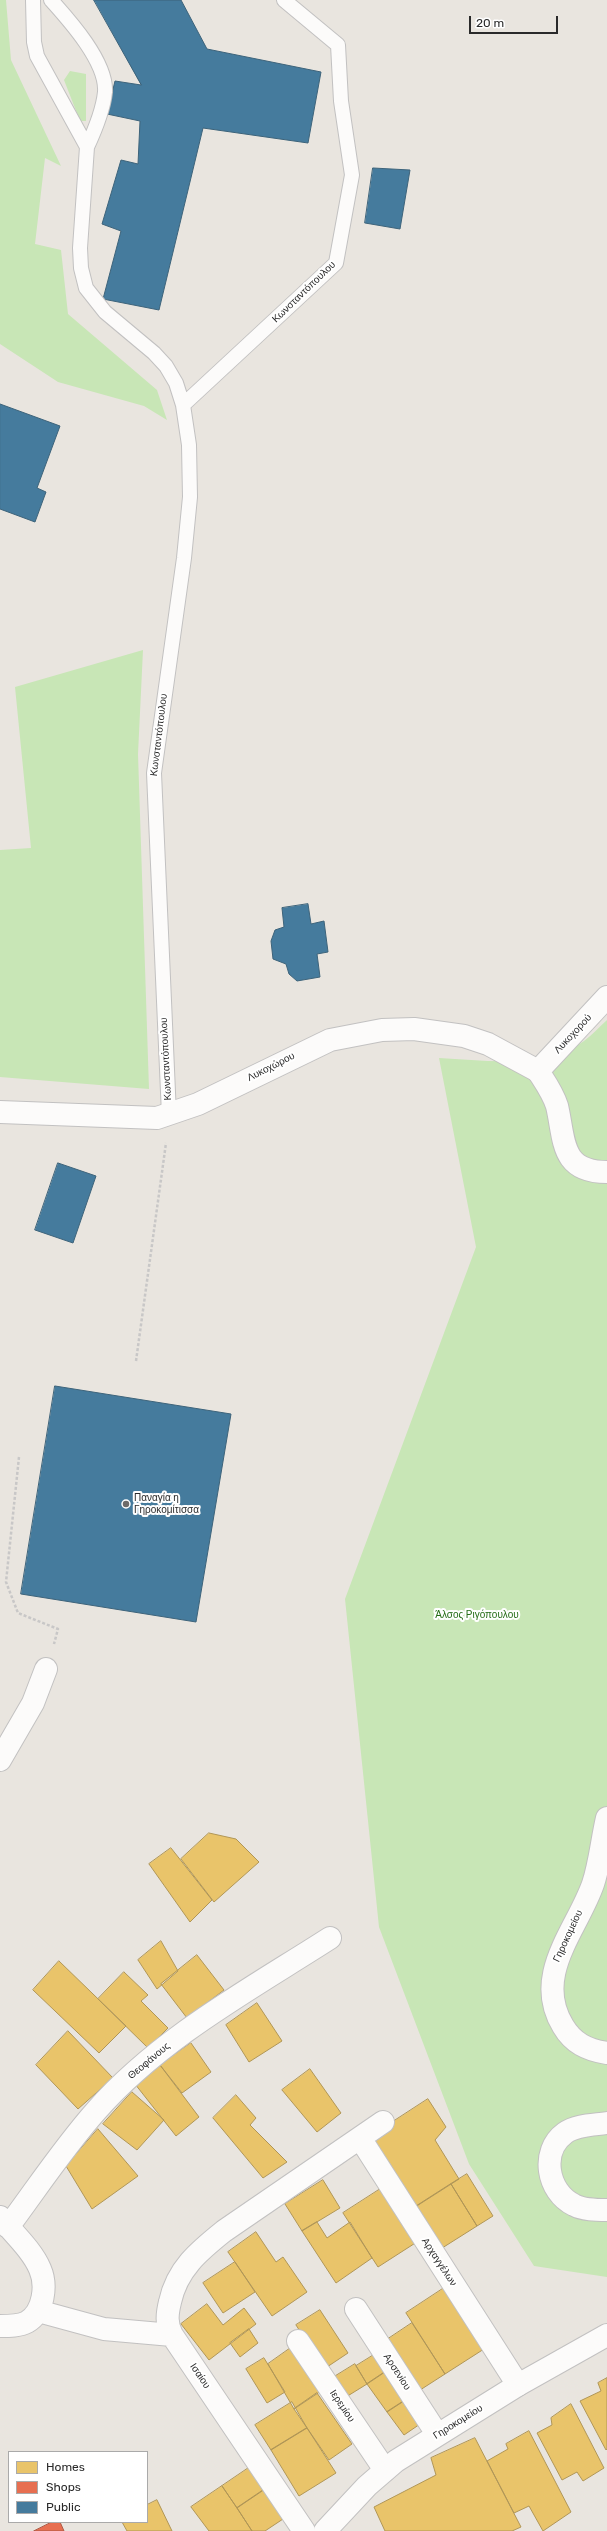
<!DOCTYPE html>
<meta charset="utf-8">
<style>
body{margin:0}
#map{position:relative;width:607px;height:2531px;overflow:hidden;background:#e9e5df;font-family:Rubik,sans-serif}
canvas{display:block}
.legend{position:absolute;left:8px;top:2451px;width:140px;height:72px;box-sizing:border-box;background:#fff;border:1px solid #aaa;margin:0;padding:5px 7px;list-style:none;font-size:12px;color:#2a2a2a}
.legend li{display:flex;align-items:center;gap:8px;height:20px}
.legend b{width:20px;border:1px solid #aaa}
.scale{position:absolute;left:469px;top:16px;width:89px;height:18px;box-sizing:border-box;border:2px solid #2a2a2a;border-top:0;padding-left:5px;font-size:12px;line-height:14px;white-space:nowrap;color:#2a2a2a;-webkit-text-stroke:3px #fff;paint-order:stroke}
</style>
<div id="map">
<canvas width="607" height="2531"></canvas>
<ul class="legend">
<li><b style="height:11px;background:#e9c46a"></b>Homes</li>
<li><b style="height:11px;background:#e76f51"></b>Shops</li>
<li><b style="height:11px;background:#457b9d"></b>Public</li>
</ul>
<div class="scale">20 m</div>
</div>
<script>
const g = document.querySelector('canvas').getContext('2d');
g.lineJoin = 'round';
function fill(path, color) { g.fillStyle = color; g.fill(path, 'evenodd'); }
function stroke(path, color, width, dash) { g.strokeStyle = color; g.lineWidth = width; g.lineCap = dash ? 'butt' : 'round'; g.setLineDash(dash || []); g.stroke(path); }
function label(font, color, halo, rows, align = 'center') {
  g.font = font + ' Rubik,sans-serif'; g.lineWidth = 4; g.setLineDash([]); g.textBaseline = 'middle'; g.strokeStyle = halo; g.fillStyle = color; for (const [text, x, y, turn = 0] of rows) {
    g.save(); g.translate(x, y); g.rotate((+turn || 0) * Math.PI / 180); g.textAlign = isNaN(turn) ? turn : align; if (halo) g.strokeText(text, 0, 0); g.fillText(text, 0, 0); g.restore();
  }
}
const green = new Path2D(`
 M0,0H6L11,60L61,166L45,158L35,244L61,250L68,314L157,390L167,420L144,406L58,382L0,344Z
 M70,71L86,74V121H80L64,80Z
 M143,650L138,754L149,1089L0,1077V850L31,848L15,687Z
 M607,1020V2277L534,2266L469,2164L379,1927L345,1599L476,1247L439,1058C487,1060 541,1070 584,1041C592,1035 599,1027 607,1020Z`);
const homes = new Path2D(`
 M209,1833L236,1839L259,1862L214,1902L181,1859Z
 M171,1848L212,1900L190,1922L149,1864Z
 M161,1941L178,1971L157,1989L138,1960Z
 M197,1955L224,1990L187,2018L161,1984Z
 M59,1961L126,2026L99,2053L33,1990Z
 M124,1972L148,1995L141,2001L168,2028L148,2048L98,1999Z
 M257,2003L282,2041L249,2062L226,2025Z
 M68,2031L113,2078L78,2109L36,2065Z
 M191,2043L211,2072L182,2093L160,2065Z
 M160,2065L199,2117L176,2136L135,2084Z
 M310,2069L341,2113L317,2132L282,2090Z
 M132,2092L164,2120L137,2150L103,2124Z
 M236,2095L256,2118L250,2125L287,2162L263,2178L213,2118Z
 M428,2099L446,2127L435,2140L459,2179L412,2209L368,2138Z
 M98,2129L138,2176L92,2209L66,2166Z
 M467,2174L493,2216L477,2226L451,2184Z
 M323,2180L340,2208L302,2231L285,2204Z
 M451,2184L477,2226L439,2250L412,2209Z
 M385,2186L420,2240L378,2267L343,2213Z
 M317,2222L327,2238L350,2222L372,2258L336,2283L302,2231Z
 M256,2232L276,2262L283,2257L307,2292L272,2316L228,2252Z
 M235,2262L255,2292L223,2313L203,2283Z
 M444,2288L484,2349L445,2374L406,2313Z
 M207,2304L223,2325L244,2308L256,2324L209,2360L181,2324Z
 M320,2310L348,2353L324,2369L296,2325Z
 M412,2323L445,2374L417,2392L385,2341Z
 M249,2329L258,2343L240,2357L230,2343Z
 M292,2347L321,2391L294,2409L268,2364Z
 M377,2353L388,2370L367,2384L356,2366Z
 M264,2358L285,2392L267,2403L246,2369Z
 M355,2364L367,2384L346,2397L334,2377Z
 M388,2370L407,2399L387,2412L367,2384Z
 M607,2378V2449L606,2450L580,2401L601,2391L598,2383Z
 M317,2393L352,2444L329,2460L294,2409Z
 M407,2399L423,2422L404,2435L387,2412Z
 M292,2402L307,2428L271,2450L255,2425Z
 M571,2404L604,2468L583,2481L577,2472L562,2480L537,2433L552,2425L551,2418Z
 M307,2428L336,2473L299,2496L271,2450Z
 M529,2431L571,2512L543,2531L529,2506L514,2513L487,2461L508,2449L506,2444Z
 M475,2438L521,2527L512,2531H385L374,2507L436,2475L431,2458Z
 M250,2467L265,2489L237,2508L222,2486Z
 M222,2486L237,2508L252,2531H209L191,2507Z
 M265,2489L283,2519L265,2531H252L237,2508Z
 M157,2500L172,2531H127L122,2522H147V2505Z`);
const shops = new Path2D(`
 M52,2522H60L64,2531H34Z`);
const public = new Path2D(`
 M94,0H181L207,49L321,72L308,143L203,128L159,310L103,299L121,231L102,224L121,160L138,164L140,121L107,114L115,81L141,85Z
 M373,168L410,170L400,229L365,223Z
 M0,404L60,426L37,488L46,492L35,522L0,509Z
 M308,904L311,924L324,921L328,952L317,954L320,977L297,981L289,974L286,964L273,959L271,941L275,930L284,927L282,908Z
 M58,1163L96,1176L73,1243L35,1230Z
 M55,1386L231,1414L196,1622L21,1594Z`);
const path = new Path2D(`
 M136,1361L166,1143
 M19,1457L6,1582L18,1613L58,1629L54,1644`);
const service = new Path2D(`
 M33,0L34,42L37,56L87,147L80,248L81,268L86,288L105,312L154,353L166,366L176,383L183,405L189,445L190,497L184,558L154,773L169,1115
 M51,0C69,20 107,62 105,92C103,111 95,130 87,147
 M183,405L336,263L352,175L341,101L338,45L284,0`);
const minor = new Path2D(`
 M0,1112L157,1118L198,1104L330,1040L382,1030L414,1029L464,1036L488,1044L538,1071
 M0,1760L33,1703L46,1669
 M360,2138L518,2385
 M0,2217C13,2233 32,2250 40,2269C47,2285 44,2312 27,2322C20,2326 9,2326 0,2326
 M8,2227C37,2188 64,2147 96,2111C160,2038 249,1990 330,1938
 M356,2309L437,2434
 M38,2311L104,2329L172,2335L304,2531
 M172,2335C166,2324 167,2314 170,2302C177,2269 199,2251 224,2231L383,2122
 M298,2341L385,2470`);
const tertiary = new Path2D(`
 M607,997L538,1071C545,1082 553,1093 557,1106C565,1140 560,1172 607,1172
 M607,1818C602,1839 600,1863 593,1884C577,1930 532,1975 563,2026C573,2043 587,2050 607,2053
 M607,2123C594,2125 576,2125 565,2133C540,2151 547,2192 574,2205C583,2210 596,2210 607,2210
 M325,2531L367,2486L396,2461L518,2385L607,2335`);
const markers = [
 [126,1504,4,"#6d6b69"]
];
const streetNames = [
 ["Κωνσταντόπουλου",304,292,-44],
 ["Κωνσταντόπουλου",159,735,-83],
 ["Λυκοχορού",573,1034,-47],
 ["Κωνσταντόπουλου",166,1059,-93],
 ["Λυκοχώρου",271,1067,-27],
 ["Γηροκομείου",568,1936,-65],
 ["Θεοφάνους",149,2061,-40],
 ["Αρχαγγέλων",439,2262,57],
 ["Αρσενίου",397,2372,57],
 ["Ισαίου",200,2376,56],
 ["Ιερεμίου",342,2406,56],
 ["Γηροκομείου",458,2422,-32]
];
const poiNames = [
 ["Παναγία η",134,1498],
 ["Γηροκομίτισσα",134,1510]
];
const parkNames = [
 ["Άλσος Ριγόπουλου",477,1615]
];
fill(green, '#c8e6b6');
fill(homes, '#e9c46a');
stroke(homes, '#b09657', 1);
fill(shops, '#e76f51');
stroke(shops, '#ae5a45', 1);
fill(public, '#457b9d');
stroke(public, '#3d637a', 1);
stroke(service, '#c2c1c1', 16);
stroke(minor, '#c2c1c1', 24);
stroke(tertiary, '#c2c1c1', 24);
stroke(path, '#c8c7c7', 2.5, [3, 2]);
stroke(service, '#fcfbfa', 14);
stroke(minor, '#fcfbfa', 22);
stroke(tertiary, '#fcfbfa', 22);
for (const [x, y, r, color] of markers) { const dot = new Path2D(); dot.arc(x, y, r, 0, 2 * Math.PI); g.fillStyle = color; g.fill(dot); stroke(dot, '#fff', 1.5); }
label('10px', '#2a2a2a', '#fff', streetNames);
label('10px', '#2a2a2a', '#fff', poiNames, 'left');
label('10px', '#236c15', '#fff', parkNames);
</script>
